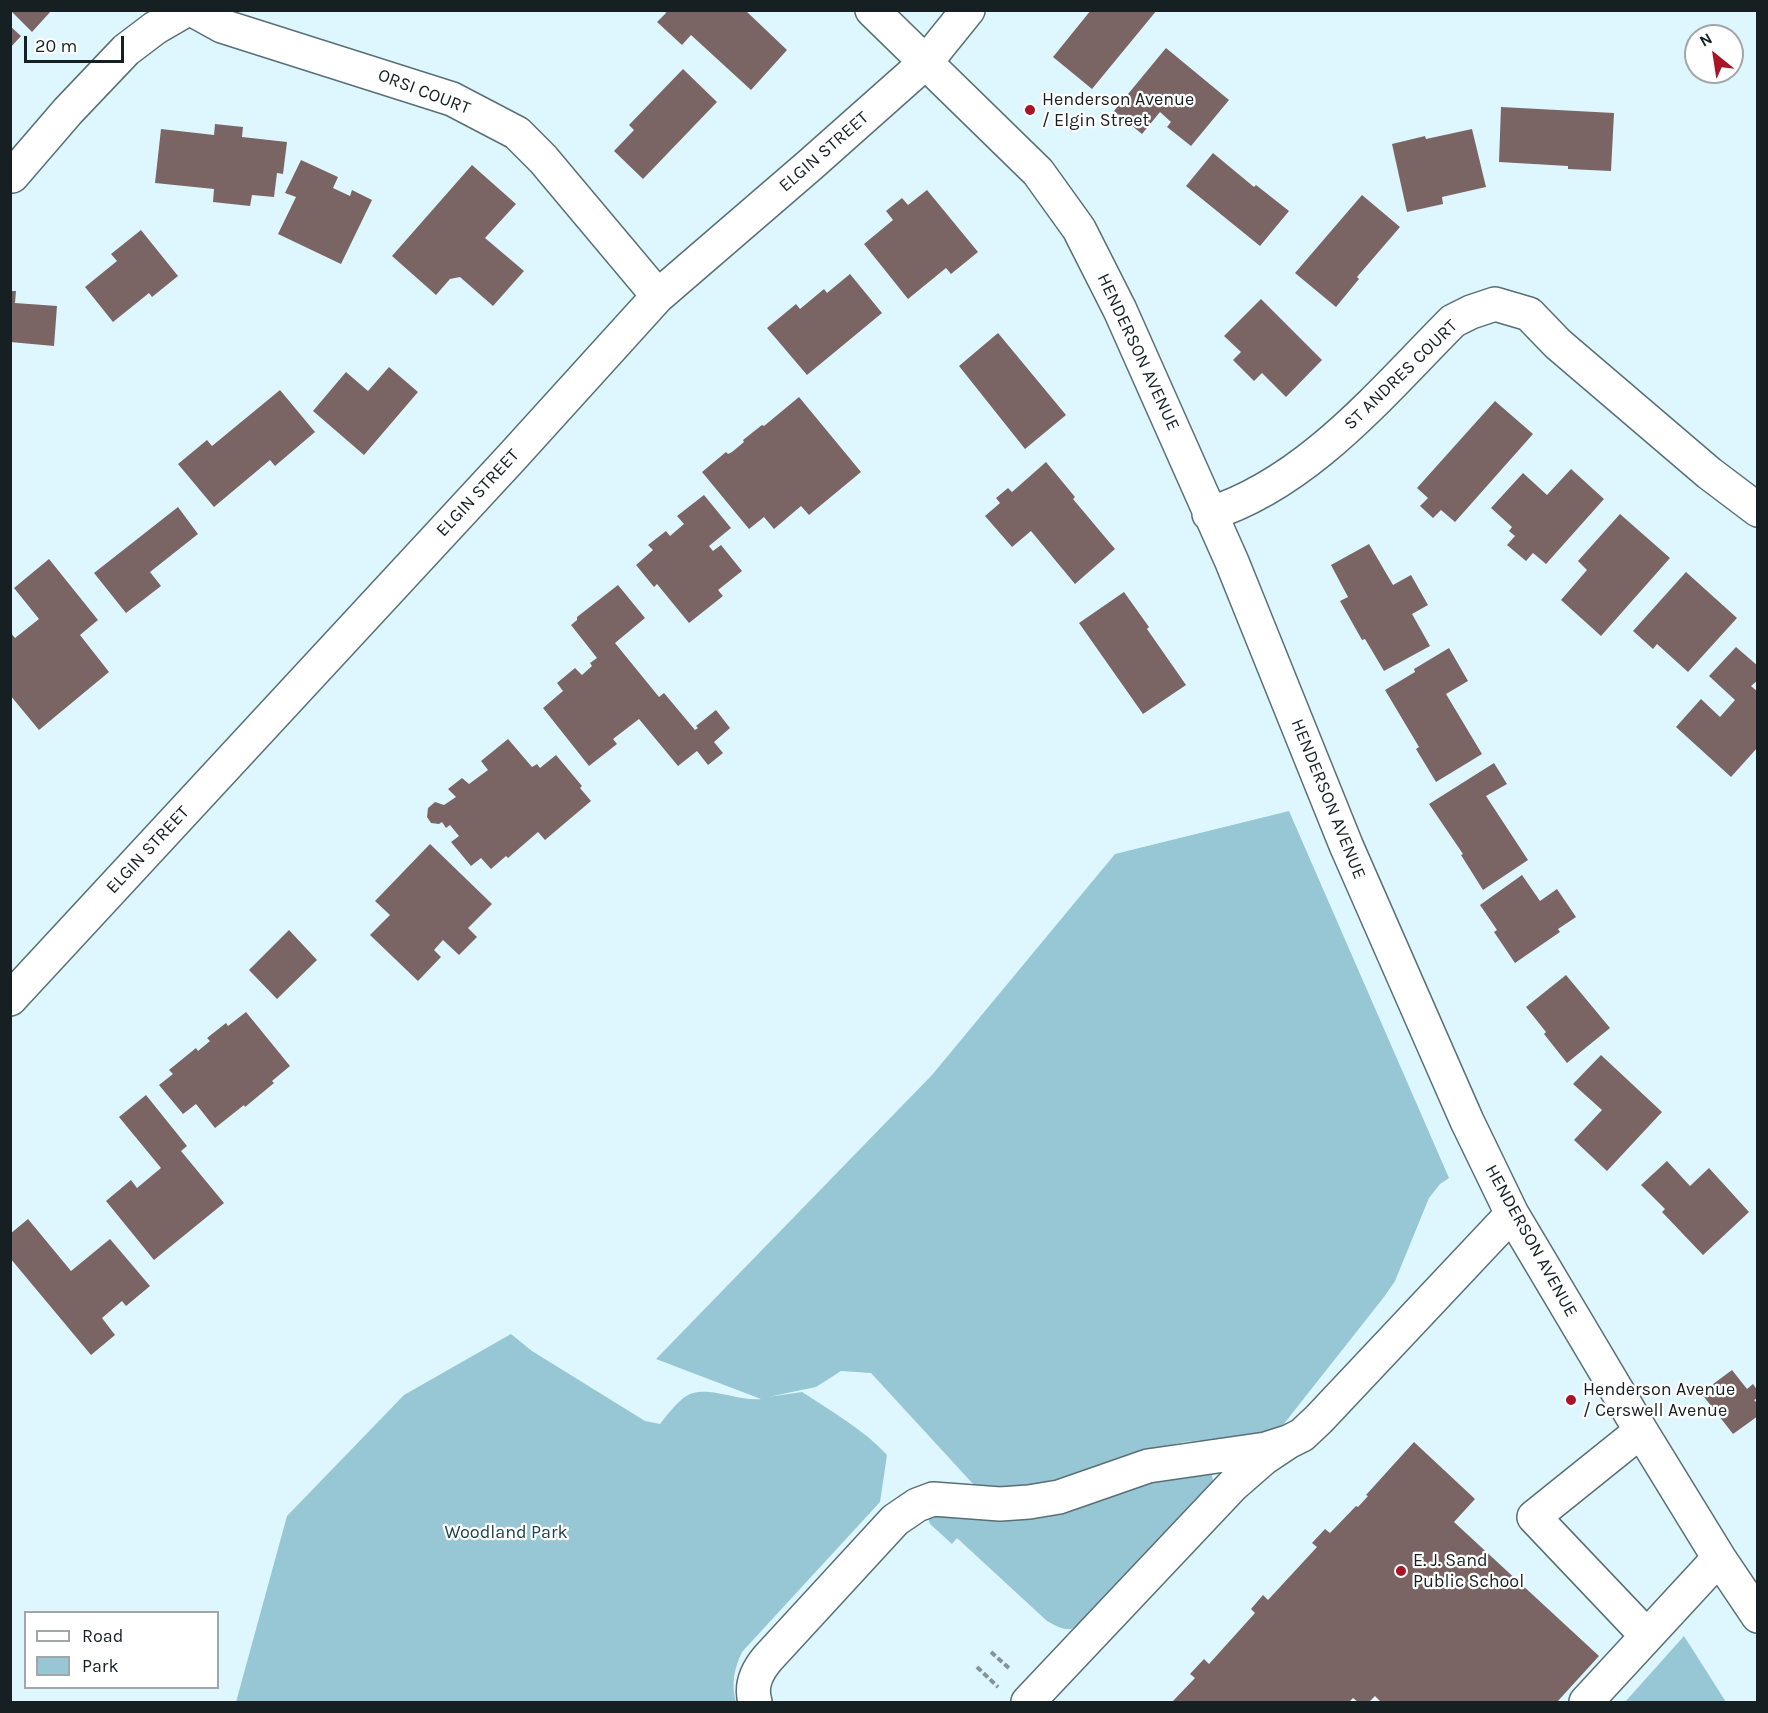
<!DOCTYPE html>
<style>
body{margin:0}
#map{position:relative;width:1768px;height:1713px;overflow:hidden;background:#def7fe;font-family:Karla,sans-serif}
canvas{display:block}
.frame{position:absolute;inset:0;border:12px solid #162022;pointer-events:none}
.legend{position:absolute;left:24px;top:1611px;width:195px;height:78px;box-sizing:border-box;background:#fff;border:2px solid #a2a6a7;margin:0;padding:8px 10px;list-style:none;font-size:18px;color:#162022}
.legend li{display:flex;align-items:center;gap:12px;height:30px}
.legend b{width:30px;border:2px solid #a2a6a7}
.north{position:absolute;left:1684px;top:24px;width:60px;height:60px;box-sizing:border-box;background:#fff;border:2px solid #a2a6a7;border-radius:50%;rotate:330deg;font-size:16px;font-weight:700;line-height:24px;text-align:center;color:#162022}
.north::after{content:'';display:block;margin:auto;width:21px;height:27px;background:#aa1427;clip-path:polygon(50% 0,100% 100%,50% 72%,0 100%)}
.scale{position:absolute;left:24px;top:36px;width:100px;height:27px;box-sizing:border-box;border:3px solid #162022;border-top:0;padding-left:8px;font-size:18px;line-height:21px;white-space:nowrap;color:#162022;-webkit-text-stroke:4px #fff;paint-order:stroke}
</style>
<div id="map">
<canvas width="1768" height="1713"></canvas>
<div class="frame"></div>
<ul class="legend">
<li><b style="height:8px;background:#fff"></b>Road</li>
<li><b style="height:16px;background:#97c7d4"></b>Park</li>
</ul>
<div class="north">N</div>
<div class="scale">20 m</div>
</div>
<script>
const g = document.querySelector('canvas').getContext('2d');
g.lineJoin = 'round';
function fill(path, color) { g.fillStyle = color; g.fill(path, 'evenodd'); }
function stroke(path, color, width, dash) { g.strokeStyle = color; g.lineWidth = width; g.lineCap = dash ? 'butt' : 'round'; g.setLineDash(dash || []); g.stroke(path); }
function label(font, color, halo, rows, align = 'center') {
  g.font = font + ' Karla,sans-serif'; g.lineWidth = 4.5; g.setLineDash([]); g.textBaseline = 'middle'; g.strokeStyle = halo; g.fillStyle = color; for (const [text, x, y, turn = 0] of rows) {
    g.save(); g.translate(x, y); g.rotate((+turn || 0) * Math.PI / 180); g.textAlign = isNaN(turn) ? turn : align; if (halo) g.strokeText(text, 0, 0); g.fillText(text, 0, 0); g.restore();
  }
}
const green = new Path2D(`
 M1289,811L1449,1178L1440,1184L1429,1198L1395,1281L1384,1297L1283,1425L1254,1435L1184,1442L1144,1451L1066,1477L1041,1483L1001,1488L974,1485L871,1373L841,1371L816,1387L768,1397L802,1392C831,1411 863,1429 887,1455L880,1502L742,1652C734,1669 731,1684 736,1702H236L287,1516L404,1395L511,1334L532,1351L645,1421L660,1424C687,1391 689,1387 732,1396C742,1398 751,1400 761,1399L656,1359L932,1075L1115,854Z
 M1211,1470L1214,1486L1084,1624C1068,1632 1063,1630 1047,1621L957,1538L952,1544L930,1524L928,1518L942,1511L1131,1485Z
 M1684,1636L1726,1702H1625Z`);
const building = new Path2D(`
 M10,10H52L32,32Z
 M664,10H745L787,50L751,90L691,35L682,45L657,22L666,13Z
 M1091,10H1157L1092,89L1053,57Z
 M10,26L21,36L10,48Z
 M1166,48L1229,100L1191,146L1167,127L1171,122L1160,112L1142,134L1114,111Z
 M683,69L717,102L643,179L614,151L634,130L629,125Z
 M1501,107L1614,113L1611,171L1568,169V166L1499,162Z
 M215,124L243,127L242,137L287,142L283,174L277,173L274,197L252,195L250,206L213,202L214,189L155,183L161,129L214,135Z
 M1472,129L1486,187L1442,197L1443,204L1407,212L1392,144L1425,136L1426,139Z
 M1213,153L1254,187L1256,185L1289,211L1260,246L1186,186Z
 M301,160L338,177L333,188L350,196L352,190L372,200L341,264L278,234L296,197L285,193Z
 M472,165L516,204L485,238L524,271L493,306L460,277L450,279L436,295L392,256Z
 M927,190L978,252L951,274L946,268L908,299L864,244L893,220L886,211L902,198L908,205Z
 M1362,195L1400,227L1357,277L1359,279L1336,307L1295,273Z
 M141,230L178,276L152,297L149,293L113,322L85,287L117,261L111,254Z
 M850,274L882,313L807,375L767,328L796,304L800,309L824,289L827,293Z
 M10,291H16L15,303L57,306L54,346L10,342Z
 M1261,299L1322,360L1286,397L1262,373L1254,381L1233,360L1241,352L1224,336Z
 M998,333L1066,415L1025,449L959,366Z
 M389,367L418,392L364,455L313,411L346,372L368,391Z
 M280,390L315,432L275,466L270,460L214,507L178,464L207,440L212,446Z
 M799,397L861,472L809,515L801,506L774,529L764,517L749,529L702,472L726,452L728,454L732,452L744,442L743,440L762,425L764,426Z
 M1495,401L1533,434L1455,522L1441,510L1433,518L1420,506L1428,498L1417,488Z
 M1046,462L1075,497L1073,499L1115,549L1075,584L1031,531L1012,547L985,516L1000,503L996,498L1008,488L1012,492Z
 M1571,469L1604,499L1546,564L1533,553L1526,561L1507,545L1515,536L1509,531L1512,527L1491,508L1523,473L1547,495Z
 M704,495L731,528L709,546L713,551L721,545L742,571L718,590L723,596L689,623L657,584L654,587L636,565L653,550L648,545L666,531L670,536L684,524L677,516Z
 M178,507L198,534L150,572L161,586L126,613L94,573Z
 M1620,514L1670,558L1601,636L1561,600L1587,570L1578,561Z
 M1369,544L1393,585L1411,575L1428,605L1412,614L1430,646L1384,671L1365,639L1362,640L1340,601L1348,597L1331,565Z
 M49,559L98,620L80,635L109,672L39,730L10,695V632L15,638L39,619L14,588Z
 M1686,572L1737,618L1688,672L1657,644L1653,649L1633,631Z
 M618,585L645,618L615,643L659,697L664,693L695,730L698,728L696,726L716,710L730,728L714,742L723,753L708,765L697,751L678,766L639,719L613,739L617,744L589,766L543,708L563,691L557,683L575,668L582,675L592,666L590,663L597,658L571,625L577,620V617Z
 M1124,592L1149,627L1147,629L1186,685L1143,714L1079,623Z
 M1736,647L1758,666V680L1751,686L1758,692V747L1731,777L1676,727L1701,699L1720,717L1735,700L1709,676Z
 M1449,648L1468,681L1446,694L1482,754L1436,782L1416,749L1419,747L1385,690L1415,672L1414,669Z
 M508,739L532,767L537,764L540,768L556,755L582,786L580,788L591,801L545,840L538,832L508,858L506,856L491,869L481,858L471,866L451,842L459,836L450,825L446,828L442,822L439,824L431,823L427,817L428,808L435,802L444,805L456,797L448,789L462,778L469,784L488,770L481,761Z
 M1494,763L1507,784L1486,796L1528,860L1483,890L1461,855L1463,854L1429,804Z
 M430,844L492,904L468,928L477,937L459,955L443,940L434,950L441,957L418,981L370,935L390,915L375,901Z
 M1522,875L1540,901L1557,889L1576,917L1558,929L1560,932L1515,963L1494,932L1497,930L1480,905Z
 M289,930L317,960L277,999L249,970Z
 M1566,975L1610,1028L1567,1063L1544,1034L1546,1032L1526,1007Z
 M246,1012L290,1066L272,1081L274,1083L245,1107L244,1105L215,1128L196,1104L183,1114L159,1085L173,1074L169,1070L196,1048L198,1051L210,1041L207,1038L226,1023L228,1026Z
 M1601,1055L1662,1112L1607,1171L1574,1140L1602,1110L1573,1084Z
 M146,1095L187,1146L181,1151L224,1203L154,1260L106,1201L131,1180L137,1188L161,1168L119,1117Z
 M1667,1161L1690,1186L1709,1168L1749,1212L1703,1255L1662,1212L1665,1209L1641,1185Z
 M28,1219L71,1271L110,1239L150,1286L126,1306L122,1301L102,1318L115,1335L91,1355L10,1258V1234Z
 M1732,1370L1747,1389L1753,1384L1758,1391V1398L1754,1400L1758,1404V1416L1733,1434L1701,1393Z
 M1414,1442L1475,1499L1454,1522L1599,1656L1557,1702L1552,1701L1551,1702H1381L1375,1696L1369,1702H1358L1353,1698L1349,1702H1172L1195,1678L1190,1674L1204,1659L1209,1664L1255,1613L1251,1609L1263,1595L1268,1600L1317,1547L1312,1543L1325,1529L1330,1533L1356,1506L1358,1507L1368,1496L1366,1495Z`);
const path = new Path2D(`
 M991,1652L1011,1670
 M977,1667L998,1687`);
const minor = new Path2D(`
 M193,10L222,26L452,99L517,133L543,159L658,296
 M872,10L1038,172L1079,229L1120,310L1232,562L1346,845L1467,1121L1512,1214L1641,1431L1719,1558L1758,1616
 M12,176L68,111L126,50L155,28L186,10
 M1209,514C1308,483 1382,392 1453,321L1471,312L1495,304L1529,314L1558,344L1709,473L1758,510
 M10,999L512,457L658,296L810,165L926,62L968,10
 M1641,1431L1534,1517L1647,1636
 M1288,1442L1302,1435L1319,1419L1512,1214
 M755,1702C750,1685 757,1671 768,1658L895,1520L917,1505L933,1499L1000,1504L1029,1502L1059,1497L1148,1466L1266,1449L1288,1442L1264,1458L1233,1485L1028,1702
 M1586,1702L1719,1558`);
const markers = [
 [1030,110,6,"#aa1427"],
 [1571,1400,6,"#aa1427"],
 [1401,1571,6,"#aa1427"]
];
const streetNames = [
 ["ORSI COURT",424,92,21],
 ["ELGIN STREET",824,152,-41],
 ["HENDERSON AVENUE",1138,352,65],
 ["ST ANDRES COURT",1401,375,-44],
 ["ELGIN STREET",478,493,-47],
 ["HENDERSON AVENUE",1328,799,68],
 ["ELGIN STREET",148,850,-47],
 ["HENDERSON AVENUE",1531,1241,61]
];
const poiNames = [
 ["Henderson Avenue",1042,100],
 ["/ Elgin Street",1042,121],
 ["Henderson Avenue",1583,1390],
 ["/ Cerswell Avenue",1583,1411],
 ["E. J. Sand",1413,1561],
 ["Public School",1413,1582]
];
const parkNames = [
 ["Woodland Park",506,1533]
];
fill(green, '#97c7d4');
fill(building, '#7b6564');
stroke(minor, '#586f75', 36);
stroke(path, '#83959a', 4, [6, 3]);
stroke(minor, '#fff', 33);
for (const [x, y, r, color] of markers) { const dot = new Path2D(); dot.arc(x, y, r, 0, 2 * Math.PI); g.fillStyle = color; g.fill(dot); stroke(dot, '#fff', 2); }
label('18px', '#162022', '#fff', streetNames);
label('18px', '#162022', '#fff', poiNames, 'left');
label('18px', '#1b414b', '#fff', parkNames);
</script>
